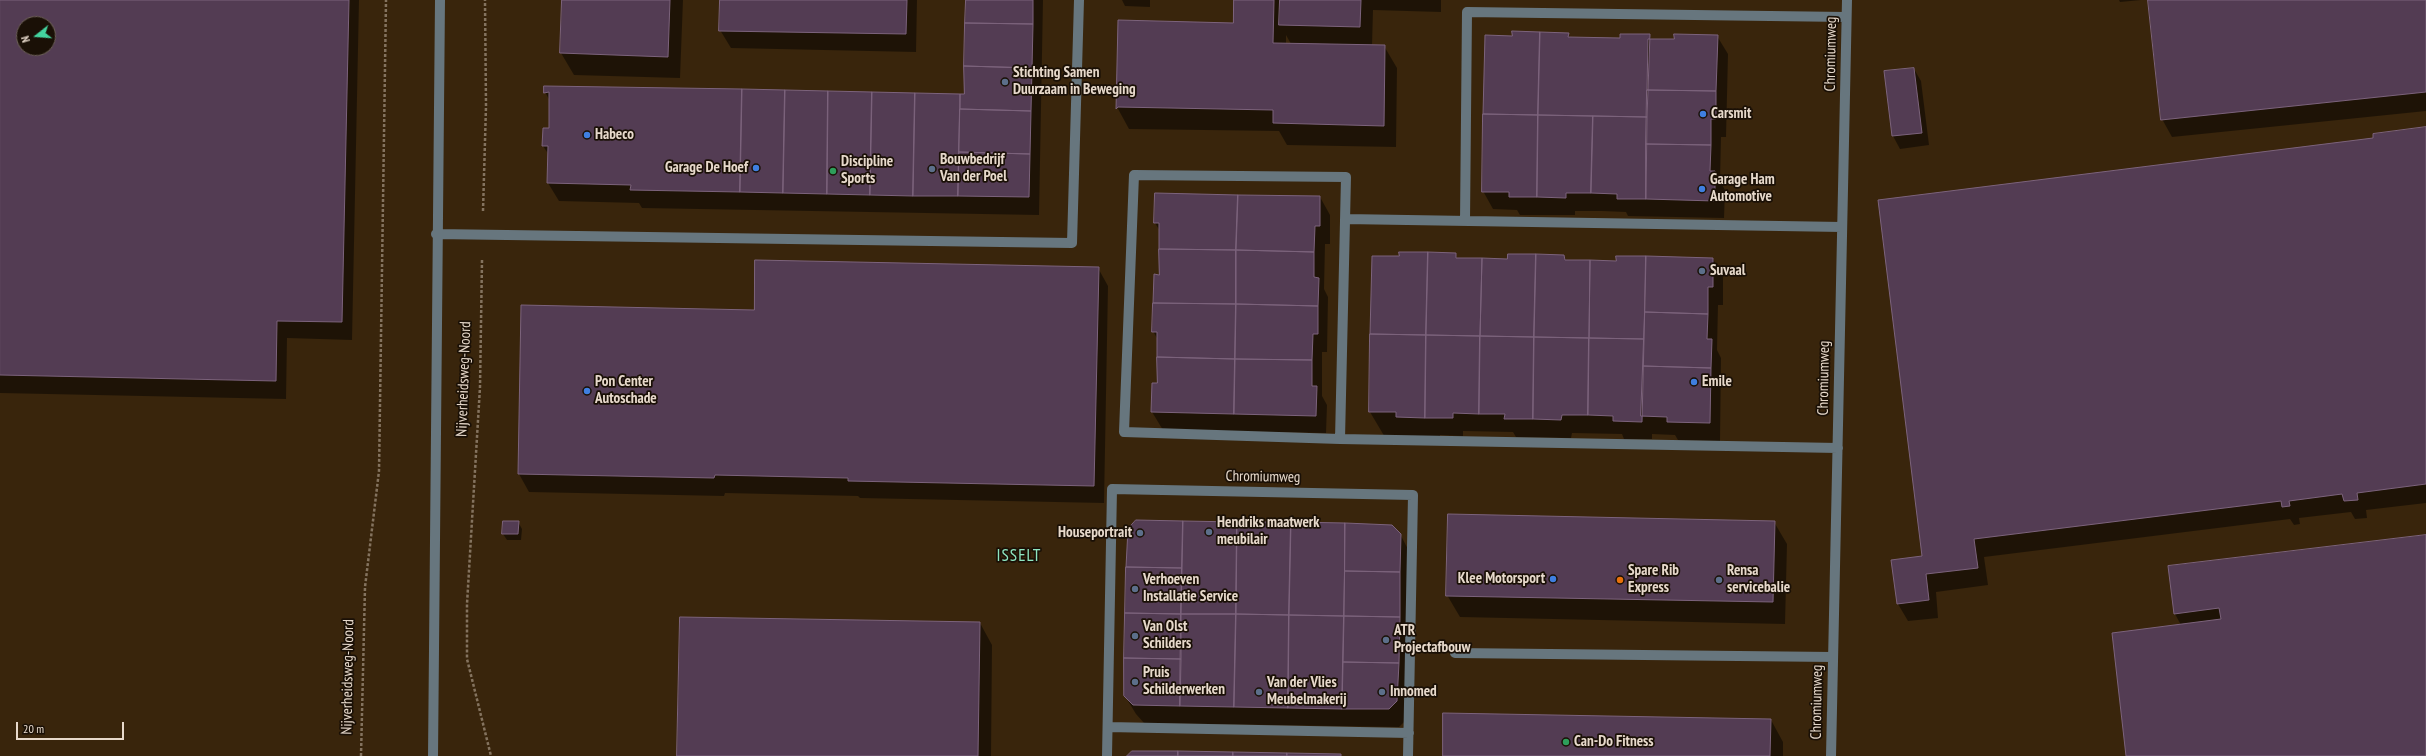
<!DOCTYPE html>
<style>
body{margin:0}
#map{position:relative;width:2426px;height:756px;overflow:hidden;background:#39250c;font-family:"PT Sans Narrow",sans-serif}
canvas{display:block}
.north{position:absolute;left:16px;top:16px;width:40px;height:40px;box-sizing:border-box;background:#1a1006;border:1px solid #6c6055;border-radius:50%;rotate:253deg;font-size:11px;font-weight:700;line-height:16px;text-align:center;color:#e7d9cb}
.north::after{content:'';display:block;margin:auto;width:14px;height:18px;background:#44d49f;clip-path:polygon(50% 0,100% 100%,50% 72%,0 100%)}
.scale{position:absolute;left:16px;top:722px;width:108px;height:18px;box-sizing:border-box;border:2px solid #e7d9cb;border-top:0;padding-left:5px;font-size:12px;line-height:14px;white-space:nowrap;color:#e7d9cb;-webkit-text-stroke:3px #1a1006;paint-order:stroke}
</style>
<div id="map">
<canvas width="2426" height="756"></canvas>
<div class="north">N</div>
<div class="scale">20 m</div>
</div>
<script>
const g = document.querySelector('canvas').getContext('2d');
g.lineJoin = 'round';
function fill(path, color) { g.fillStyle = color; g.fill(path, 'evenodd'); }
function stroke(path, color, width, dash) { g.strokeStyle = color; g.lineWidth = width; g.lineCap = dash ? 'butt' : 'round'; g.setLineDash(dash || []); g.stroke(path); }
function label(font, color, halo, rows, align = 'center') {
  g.font = font + ' "PT Sans Narrow",sans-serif'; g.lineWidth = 3.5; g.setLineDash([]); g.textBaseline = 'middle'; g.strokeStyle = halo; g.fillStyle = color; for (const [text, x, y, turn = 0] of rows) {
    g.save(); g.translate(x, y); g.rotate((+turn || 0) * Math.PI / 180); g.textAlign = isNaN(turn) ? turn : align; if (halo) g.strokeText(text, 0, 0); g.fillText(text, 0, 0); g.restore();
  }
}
const shadow = new Path2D(`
 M0,0H359L352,340L287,338L286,399L0,393ZM24,24H48V48H24Z
 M563,0H683L680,78L574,75L561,53Z
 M721,0H917L916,52L731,48L720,30Z
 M967,0H1043L1039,215L642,208L639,203L559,201L548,183L549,155L543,146L550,129V101L545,92V87L965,95Z
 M1122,0H1150V7L1125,6Z
 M1235,0H1441V12L1373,10L1372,46H1384L1397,68L1396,147L1287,145L1279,131L1129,129L1117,107L1234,24ZM1286,35L1291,44H1286Z
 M2119,0H2141L2120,2Z
 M2149,0H2426V111L2172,137L2162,119Z
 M1568,34L1571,38L1621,39L1649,35L1652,40H1675L1717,36L1728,54L1726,137H1721L1720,181L1725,190L1724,218L1628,216L1626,212L1602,211H1575V215H1520L1517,210L1493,209L1483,191L1513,37Z
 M1914,69L1921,81L1929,145L1900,149L1893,136L1885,72Z
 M2426,128V503L2366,510L2367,518L2355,519L2351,512L2299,518L2300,524L2294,525L2290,519L1984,557L1988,585L1936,592L1938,618L1908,621L1898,604L1924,557L2374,139Z
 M1320,197L1330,215V244H1325L1324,289L1328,297L1327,352H1322V396L1327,405L1326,433L1163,430L1152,412L1153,384H1158V340L1153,331L1160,276V231L1155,223Z
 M1455,254L1458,259L1508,260L1564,256L1567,261L1617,262V257L1713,259L1723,277V305H1718L1717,350L1721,358L1720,441L1678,440L1675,435L1652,434V439H1624L1622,434L1572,433L1571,438L1516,437L1513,432L1463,431V436L1440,435V444L1386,439L1370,412L1400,258Z
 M1098,268L1108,286L1104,503L860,498L858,496L725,493L724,496L529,492L519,474L755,311Z
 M1137,521L1392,526L1400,534L1410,553L1407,719L1399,727L1144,723L1136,714L1125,696Z
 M518,522L522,529L521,540H507L503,534Z
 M1774,522L1787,544L1785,624L1460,617L1447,595Z
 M2426,536V756H2127L2181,625L2175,614Z
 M980,623L992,645L991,756H678Z
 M1771,720L1783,742V756H1444Z`);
const building = new Path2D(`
 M0,0H349L342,322L277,321L276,381L0,375ZM24,24H48V48H24Z
 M562,0H670L668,57L560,53Z
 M720,0H907L906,34L719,31Z
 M966,0H1033V24L965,23Z
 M1234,0H1274L1273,43L1385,45L1384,126L1273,123V110L1118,107L1116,109L1118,20L1233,23Z
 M1280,0H1361L1360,27L1279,25Z
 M2148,0H2426V92L2161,120Z
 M965,23L1033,24L1032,68L964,66Z
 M1512,31L1540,32L1538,115L1483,114L1485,35L1512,36Z
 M1540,32L1569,33L1568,37L1620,38V34H1650L1647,117L1538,115Z
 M1674,34L1718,35L1716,91L1647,90L1648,39H1674Z
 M964,66L1032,68L1031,111L960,109V94H964Z
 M1914,68L1922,133L1892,136L1884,71Z
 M544,86L742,89L740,192L630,190L631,185L547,183L548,146H542L543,128H549V92L544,93Z
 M742,89L785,90L783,193L740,192Z
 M785,90L828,91L827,194L783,193Z
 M1647,90L1716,91V119H1711V145L1646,144Z
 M828,91L872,92L870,195L827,194Z
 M872,92L915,93L913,196L870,195Z
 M915,93L960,94L958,196H913Z
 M960,109L1031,111L1030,154L959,152Z
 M1483,114L1538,115L1537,197H1509V192H1482Z
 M1538,115L1593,116L1591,193H1566V198L1537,197Z
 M1593,116L1647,117L1646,199H1617V194L1591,193Z
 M2426,127V484L2357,493L2358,500L2344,501L2342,494L2289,501L2290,506L2282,507L2281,501L1974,539L1978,568L1926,574L1929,600L1897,604L1891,560L1922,556L1878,200L2373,138V134Z
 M1646,144L1711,145L1710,171H1715V201L1646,199Z
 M959,152L1030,154L1029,197L958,196Z
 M1155,193L1238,195L1236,250L1159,249V223H1154Z
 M1238,195L1320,196V226H1315L1314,252L1236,250Z
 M1159,249L1236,250V304L1153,303L1154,274L1159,275Z
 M1236,250L1314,252V277L1319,278L1318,306L1236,304Z
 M1399,252H1428L1426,335L1370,334L1372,256H1399Z
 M1428,252L1456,253V258H1482L1480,336L1426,335Z
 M1508,254H1536L1534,337L1480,336L1482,258L1507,259Z
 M1536,254L1564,255L1565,260H1590L1589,338L1534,337Z
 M1616,256H1646L1644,339L1589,338L1590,260L1616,261Z
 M1646,256L1713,258V287H1708V314L1645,312Z
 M755,260L1099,267L1094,486L848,481V478L715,475L714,478L518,474L521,305L754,310Z
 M1153,303L1236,304L1235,359L1157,357V332H1152Z
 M1236,304L1318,306V334H1313L1312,360L1235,359Z
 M1645,312L1708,314L1707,339H1712L1711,368L1643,366Z
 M1370,334L1426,335L1425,418L1396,417V412H1369Z
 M1426,335L1480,336L1479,414L1453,413V418H1425Z
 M1480,336L1534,337L1533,419H1504L1505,414H1479Z
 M1534,337L1589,338L1588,415H1562L1561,420L1533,419Z
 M1589,338L1644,339L1642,422L1613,421V416L1588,415Z
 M1157,357L1235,359L1234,414L1151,412L1152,383H1157Z
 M1235,359L1312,360V386H1317L1316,416L1234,414Z
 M1643,366L1711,368L1710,423L1667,422V417L1641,416Z
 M1448,514L1775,521L1773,602L1446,596Z
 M1136,520L1183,521L1182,568L1126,567L1128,529Z
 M503,521H519L518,534H502Z
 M1183,521L1237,522L1236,614H1181Z
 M1237,522H1291L1289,615L1236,614Z
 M1291,522L1345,523L1344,616L1289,615Z
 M1345,523L1392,525L1401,534L1400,572L1345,571Z
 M2426,535V756H2126L2112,633L2221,619L2219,608L2174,614L2168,566Z
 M1126,567L1182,568L1181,614L1125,613Z
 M1345,571L1400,572V617L1344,616Z
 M1125,613L1181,614V659L1124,658Z
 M1181,614H1236L1234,707L1180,706Z
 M1236,614L1289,615L1288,708L1234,707Z
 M1289,615L1344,616L1342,709L1288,708Z
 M1344,616L1400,617L1399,663L1343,662Z
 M680,617L980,622L978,756H677Z
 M1124,658L1181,659L1180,706L1133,705L1124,696Z
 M1343,662L1399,663L1397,701L1389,709H1342Z
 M1443,713L1771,719L1770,756H1443Z
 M1132,751H1178V756H1127Z
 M1178,751L1233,752V756H1178Z
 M1233,752L1287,753V756H1233Z
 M1287,753L1341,754V756H1287Z`);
const path = new Path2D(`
 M483,211L486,106L485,0
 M482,260L480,387L467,604V659L491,756
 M361,756L365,587L379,471L386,0`);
const minor = new Path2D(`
 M1345,219L1842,227
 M1465,221L1467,12L1846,17
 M436,234L1072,243L1079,0
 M1340,439L1346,177L1134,175L1124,432L1340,439L1838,448
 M1455,653L1833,657
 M1108,727L1409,733
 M433,756L440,0
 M1107,756L1112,489L1413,495L1408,756
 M1831,756L1847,0`);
const markers = [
 [1005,82,4,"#5c6f8a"],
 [1703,114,4,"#3f7fe0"],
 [587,135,4,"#3f7fe0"],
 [756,168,4,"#3f7fe0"],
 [932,169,4,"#5c6f8a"],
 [833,171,4,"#2e9e5b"],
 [1702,189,4,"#3f7fe0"],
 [1702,271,4,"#5c6f8a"],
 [1694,382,4,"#3f7fe0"],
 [587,391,4,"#3f7fe0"],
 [1209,532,4,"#5c6f8a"],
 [1140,533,4,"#5c6f8a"],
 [1553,579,4,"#3f7fe0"],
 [1620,580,4,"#e8710a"],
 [1719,580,4,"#5c6f8a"],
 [1135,589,4,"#5c6f8a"],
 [1135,636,4,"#5c6f8a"],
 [1386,640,4,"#5c6f8a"],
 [1135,682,4,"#5c6f8a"],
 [1259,692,4,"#5c6f8a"],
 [1382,692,4,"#5c6f8a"],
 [1566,742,4,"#2e9e5b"]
];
const streetNames = [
 ["Chromiumweg",1831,54,-89],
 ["Chromiumweg",1824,378,-89],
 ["Nijverheidsweg-Noord",464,379,-88],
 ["Chromiumweg",1263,477,1],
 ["Nijverheidsweg-Noord",348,677,-89],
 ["Chromiumweg",1817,702,-89]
];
const poiNames = [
 ["Stichting Samen",1013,73],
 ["Duurzaam in Beweging",1013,90],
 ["Carsmit",1711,114],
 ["Habeco",595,135],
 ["Bouwbedrijf",940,160],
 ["Van der Poel",940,177],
 ["Discipline",841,162],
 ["Sports",841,179],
 ["Garage De Hoef",748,168,"right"],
 ["Garage Ham",1710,180],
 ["Automotive",1710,197],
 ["Suvaal",1710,271],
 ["Pon Center",595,382],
 ["Autoschade",595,399],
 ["Emile",1702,382],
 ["Hendriks maatwerk",1217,523],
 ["meubilair",1217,540],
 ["Houseportrait",1132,533,"right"],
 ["Spare Rib",1628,571],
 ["Express",1628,588],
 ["Rensa",1727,571],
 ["servicebalie",1727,588],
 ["Klee Motorsport",1545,579,"right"],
 ["Verhoeven",1143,580],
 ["Installatie Service",1143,597],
 ["Van Olst",1143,627],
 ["Schilders",1143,644],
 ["ATR",1394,631],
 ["Projectafbouw",1394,648],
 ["Pruis",1143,673],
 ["Schilderwerken",1143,690],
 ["Van der Vlies",1267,683],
 ["Meubelmakerij",1267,700],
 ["Innomed",1390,692],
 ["Can-Do Fitness",1574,742]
];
const quarterNames = [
 ["ISSELT",1019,556]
];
fill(shadow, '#0007');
fill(building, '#533c53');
stroke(building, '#7c637c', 1);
stroke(path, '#84735f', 2.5, [3, 2]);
stroke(minor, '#67767e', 10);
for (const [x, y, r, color] of markers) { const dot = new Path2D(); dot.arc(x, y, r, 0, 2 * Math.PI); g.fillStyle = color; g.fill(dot); stroke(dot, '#1a1006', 1.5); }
label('15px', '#e7d9cb', '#1a1006', streetNames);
label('bold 15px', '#e7d9cb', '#1a1006', poiNames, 'left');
g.letterSpacing = '1px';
label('17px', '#8fe6c0', '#1a1006', quarterNames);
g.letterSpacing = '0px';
</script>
